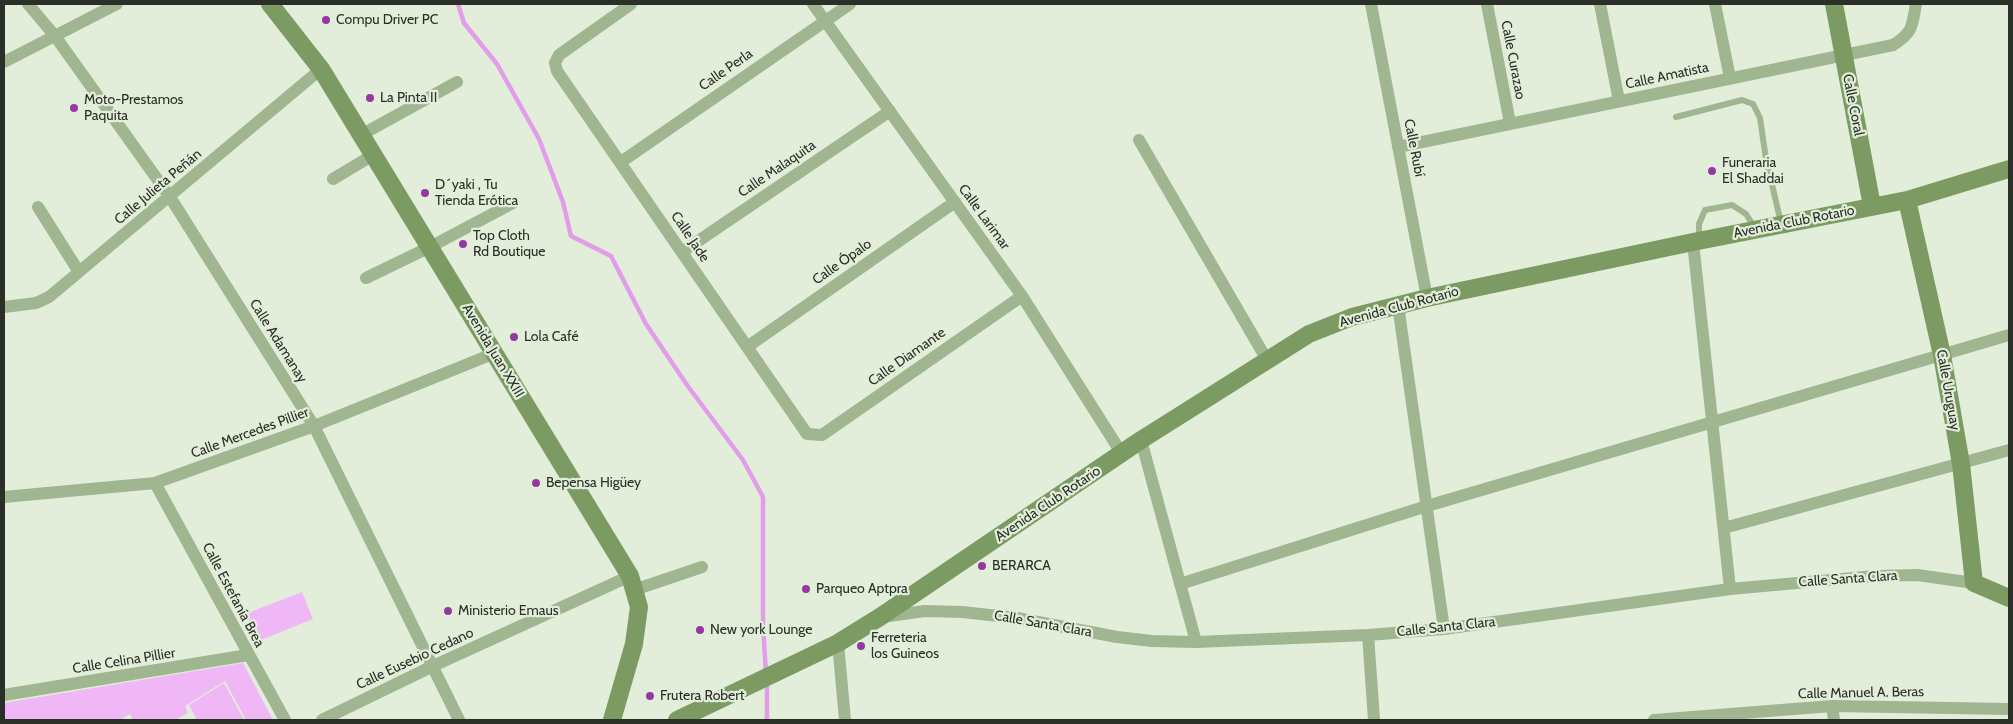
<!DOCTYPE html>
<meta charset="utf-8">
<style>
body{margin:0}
#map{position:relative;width:2013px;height:724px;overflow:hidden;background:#e2eeda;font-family:Cabin,sans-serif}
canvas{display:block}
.frame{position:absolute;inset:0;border:5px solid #2a2f27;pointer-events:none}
</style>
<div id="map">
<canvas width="2013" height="724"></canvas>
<div class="frame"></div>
</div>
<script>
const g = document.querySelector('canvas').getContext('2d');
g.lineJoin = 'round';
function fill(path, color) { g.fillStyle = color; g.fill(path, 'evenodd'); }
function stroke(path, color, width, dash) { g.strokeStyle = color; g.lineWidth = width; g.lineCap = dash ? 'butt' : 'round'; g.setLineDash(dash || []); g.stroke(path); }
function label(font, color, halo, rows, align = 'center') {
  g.font = font + ' Cabin,sans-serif'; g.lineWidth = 4.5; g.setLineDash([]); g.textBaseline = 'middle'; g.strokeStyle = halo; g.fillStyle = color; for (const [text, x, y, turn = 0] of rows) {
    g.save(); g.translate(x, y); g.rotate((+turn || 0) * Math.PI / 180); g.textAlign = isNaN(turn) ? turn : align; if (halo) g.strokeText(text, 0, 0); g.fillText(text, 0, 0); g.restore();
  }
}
const green = new Path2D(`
 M302,592L313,619L261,640L245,614Z
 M243,663L273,720H246L225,681L185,706L188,713L175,720H133L130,714L120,720H4V703Z
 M224,683L244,720H197L189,705Z`);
const stream = new Path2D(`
 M458,4L464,23L497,64L539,139L563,202L571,236L611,256L646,324L687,385L743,460L763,497V625L766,674
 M767,682V720`);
const lane = new Path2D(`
 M1676,117L1742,100L1753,104L1760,118L1766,159L1781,223
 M1699,241V224L1705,210L1732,205L1746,214L1755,228`);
const street = new Path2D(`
 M28,4L55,36L170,197L314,426L459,720
 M631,4L559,55L555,63L557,71L807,434L822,435L1022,296
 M813,4L1022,296L1122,454
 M1371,4L1427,298
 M1487,4L1510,123
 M1600,4L1619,101
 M1715,4L1730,78
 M4,62L117,4
 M361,135L457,82
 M1139,140L1267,360
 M1398,147L1893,45C1913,33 1912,26 1916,4
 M621,162L850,4
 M333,179L373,155
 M38,207L79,272
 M1693,242L1730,589
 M682,252L890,111
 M366,278L430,247L513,203
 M1398,305L1444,629
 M4,307L36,303L49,297L321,69
 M747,347L955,202
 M1141,440L1196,642
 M155,483L285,720
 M4,497L155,483L314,426L495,353
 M1724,528L2009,450
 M1180,584L1427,506L2009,335
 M634,590L702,567
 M882,617L925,611L962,612L1017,618L1117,637L1152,641L1196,642L1368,635L1444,629L1730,589L1875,576L1917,575L1974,583
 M1368,635L1374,720
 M838,643L845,720
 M4,695L248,655
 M1832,706L1834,720
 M322,720L433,666L630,576
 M1654,720L1832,706L2009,709`);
const secondary = new Path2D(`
 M270,4L321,69L630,576L639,607L634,644L612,720
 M1834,4L1872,206
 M1907,200L1942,355L1961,464L1974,583L2009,598
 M677,720L838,643L880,617L1141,440L1309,334L1352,317L1427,298L1693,242L1907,200L2009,169`);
const markers = [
 [326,20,5,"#9539a2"],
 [370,98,5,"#9539a2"],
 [74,108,5,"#9539a2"],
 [1712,171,5,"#9539a2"],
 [425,193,5,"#9539a2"],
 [463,244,5,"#9539a2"],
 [514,337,5,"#9539a2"],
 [536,483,5,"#9539a2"],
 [982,566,5,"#9539a2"],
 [806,589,5,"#9539a2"],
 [448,611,5,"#9539a2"],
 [700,630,5,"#9539a2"],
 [861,646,5,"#9539a2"],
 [650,696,5,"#9539a2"]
];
const poiNames = [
 ["Compu Driver PC",336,20],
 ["La Pinta II",380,98],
 ["Moto-Prestamos",84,100],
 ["Paquita",84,116],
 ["Funeraria",1722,163],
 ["El Shaddai",1722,179],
 ["D´yaki , Tu",435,185],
 ["Tienda Erótica",435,201],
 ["Top Cloth",473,236],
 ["Rd Boutique",473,252],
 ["Lola Café",524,337],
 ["Bepensa Higüey",546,483],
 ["BERARCA",992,566],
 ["Parqueo Aptpra",816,589],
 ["Ministerio Emaus",458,611],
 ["New york Lounge",710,630],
 ["Ferreteria",871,638],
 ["los Guineos",871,654],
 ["Frutera Robert",660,696]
];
const streetNames = [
 ["Calle Curazao",1513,60,79],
 ["Calle Perla",726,70,-35],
 ["Calle Amatista",1667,76,-12],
 ["Calle Coral",1853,105,79],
 ["Calle Rubí",1414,148,79],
 ["Calle Malaquita",777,169,-34],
 ["Calle Julieta Peñán",158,187,-40],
 ["Calle Larimar",984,217,54],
 ["Avenida Club Rotario",1794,222,-11],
 ["Calle Jade",690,237,56],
 ["Calle Ópalo",842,262,-35],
 ["Avenida Club Rotario",1399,307,-15],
 ["Calle Adamanay",278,341,58],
 ["Avenida Juan XXIII",493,351,59],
 ["Calle Diamante",907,357,-35],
 ["Calle Uruguay",1948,390,80],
 ["Calle Mercedes Pillier",250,433,-20],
 ["Avenida Club Rotario",1048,504,-34],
 ["Calle Santa Clara",1848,579,-4],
 ["Calle Estefanía Brea",233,595,62],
 ["Calle Santa Clara",1043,624,10],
 ["Calle Santa Clara",1446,627,-6],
 ["Calle Eusebio Cedano",415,659,-25],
 ["Calle Celina Pillier",124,661,-9],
 ["Calle Manuel A. Beras",1861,693,-1]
];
fill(green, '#efb7f6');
stroke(stream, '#e19dea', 4.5);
stroke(lane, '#9fb690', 6);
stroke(street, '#9fb690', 12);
stroke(secondary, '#7b9b63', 18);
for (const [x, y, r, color] of markers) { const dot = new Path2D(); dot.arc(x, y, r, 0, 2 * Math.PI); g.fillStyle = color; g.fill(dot); stroke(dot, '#e2eeda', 2); }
label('14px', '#2a2f27', '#e2eeda', poiNames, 'left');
label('14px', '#2a2f27', '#e2eeda', streetNames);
</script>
